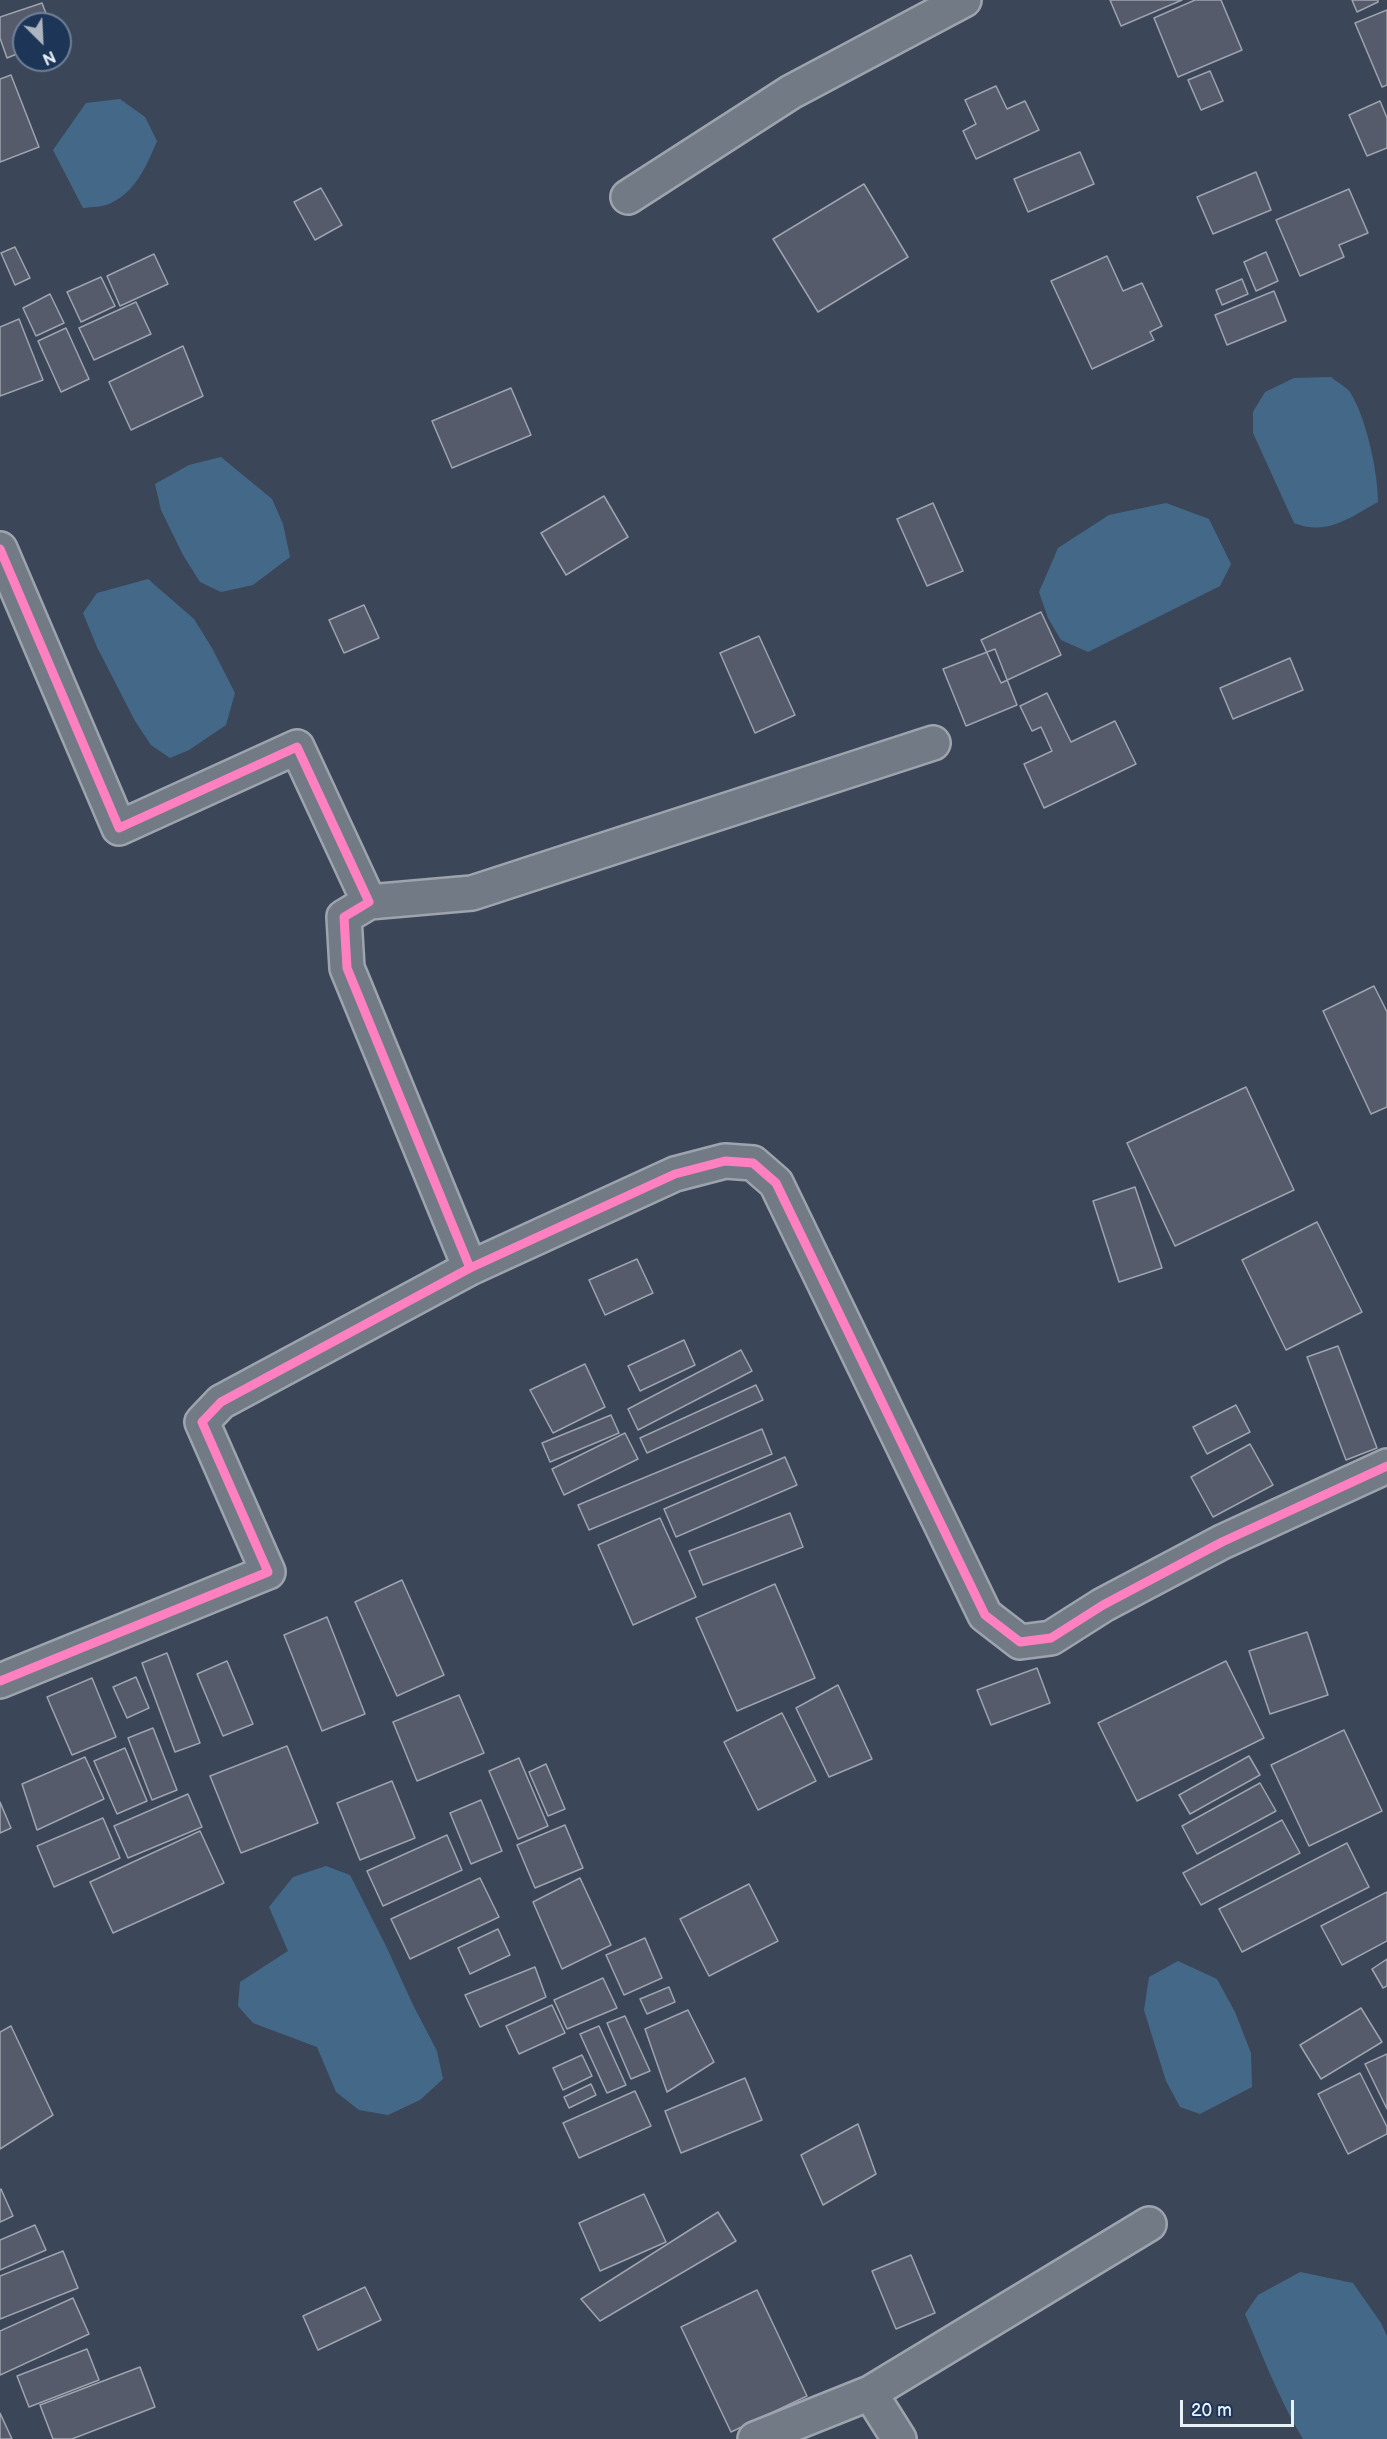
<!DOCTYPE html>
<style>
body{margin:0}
#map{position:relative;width:1387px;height:2439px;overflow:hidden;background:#3c4659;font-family:"Balsamiq Sans",sans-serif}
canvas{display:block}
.north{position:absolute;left:12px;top:12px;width:60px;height:60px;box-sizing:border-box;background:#1d3557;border:2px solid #6e8097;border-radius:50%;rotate:156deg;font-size:16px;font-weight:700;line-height:24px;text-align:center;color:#e8f1f8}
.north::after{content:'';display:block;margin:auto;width:21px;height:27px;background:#acb5c0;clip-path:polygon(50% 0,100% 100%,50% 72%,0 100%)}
.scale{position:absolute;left:1180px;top:2400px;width:114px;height:27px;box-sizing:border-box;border:3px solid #e8f1f8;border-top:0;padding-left:8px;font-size:18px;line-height:21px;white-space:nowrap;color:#e8f1f8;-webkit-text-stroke:4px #1d3557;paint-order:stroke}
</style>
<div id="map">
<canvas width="1387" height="2439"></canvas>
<div class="north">N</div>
<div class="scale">20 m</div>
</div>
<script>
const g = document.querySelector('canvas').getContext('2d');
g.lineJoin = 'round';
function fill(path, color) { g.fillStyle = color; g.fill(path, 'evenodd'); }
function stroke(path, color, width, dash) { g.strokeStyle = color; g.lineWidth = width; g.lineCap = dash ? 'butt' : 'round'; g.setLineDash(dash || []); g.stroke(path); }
const water = new Path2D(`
 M120,99L145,117L157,141C147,165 136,191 111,203C104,207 91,207 83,208L53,150L86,103Z
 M1331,377C1337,382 1346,387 1350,392C1366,417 1378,472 1378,502C1349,518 1327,536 1294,523L1253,433V412L1265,392L1294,378Z
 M221,457L272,499L283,524L290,557L253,585L221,592L200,582L183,555L161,510L155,484L189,465Z
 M1166,503L1209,519L1231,564L1220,586L1088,652L1061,640L1048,618L1039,592L1058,548L1109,515Z
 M148,579L194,619L212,648L235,693L226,725L189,750L170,758L151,745L135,721L97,647L83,613L97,593Z
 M326,1866L350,1875L386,1946L413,2005L437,2051L443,2079L420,2100L388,2115L359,2110L336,2092L317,2047L253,2023L238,2006L240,1982L288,1951L269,1907L293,1877Z
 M1178,1961L1217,1979L1235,2012L1251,2053L1252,2087L1200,2114L1180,2107L1166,2081L1144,2010L1149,1977Z
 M1300,2272L1353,2283L1381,2323L1387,2336V2439H1303C1279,2399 1263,2357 1245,2314L1258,2295Z`);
const building = new Path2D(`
 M1110,0H1182L1121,26Z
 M1195,0H1221L1242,50L1178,77L1154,18Z
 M1352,0H1378V2L1357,12Z
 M42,3L50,24H24V51L7,58L0,38V17Z
 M1387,10V85L1382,87L1355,23Z
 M1210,71L1223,101L1201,110L1188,80Z
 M11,75L39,147L0,162V79Z
 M996,86L1007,109L1025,101L1039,130L976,159L963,131L976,124L965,100Z
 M1380,101L1387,118V148L1367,156L1349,115Z
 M1080,152L1094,184L1028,212L1014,179Z
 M1256,172L1271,210L1213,234L1197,197Z
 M864,184L908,257L818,312L773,239Z
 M321,188L342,225L315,240L294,202Z
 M1349,189L1368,233L1339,245L1344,257L1300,276L1276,220Z
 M15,247L30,278L15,285L1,253Z
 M1266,252L1278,281L1256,291L1244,262Z
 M154,254L168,284L120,306L107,276Z
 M1107,256L1123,291L1142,283L1162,326L1150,332L1154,340L1092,369L1051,281Z
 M101,277L115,306L81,322L67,292Z
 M1242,279L1248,294L1222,305L1216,290Z
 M1274,291L1286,321L1227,345L1215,315Z
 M50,294L64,323L36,336L23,308Z
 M136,302L151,334L94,360L79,328Z
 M19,319L43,380L0,396V327Z
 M66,328L89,379L61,392L38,341Z
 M183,346L203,396L131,430L109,382Z
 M511,388L531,435L452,468L432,421Z
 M604,496L628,537L566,575L541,533Z
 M933,503L963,571L927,586L897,519Z
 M364,605L379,638L344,653L329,620Z
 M1041,612L1061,655L1001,683L981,640Z
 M759,636L795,715L755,733L720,653Z
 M995,649L1017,705L966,726L943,669Z
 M1290,658L1303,690L1233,719L1220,688Z
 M1047,693L1071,742L1115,721L1136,764L1044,808L1024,764L1052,751L1041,727L1032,731L1020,706Z
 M1374,986L1387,1012V1107L1371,1114L1323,1011Z
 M1246,1087L1294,1190L1175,1246L1127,1143Z
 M1135,1187L1162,1268L1119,1282L1093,1201Z
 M1317,1222L1362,1312L1286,1350L1242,1260Z
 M637,1259L653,1293L605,1315L589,1280Z
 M684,1340L695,1365L640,1391L628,1366Z
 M1338,1346L1377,1448L1346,1460L1307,1357Z
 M741,1350L752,1371L638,1430L628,1409Z
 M585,1364L605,1407L553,1433L530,1390Z
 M756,1385L763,1400L647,1453L640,1438Z
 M1236,1405L1250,1432L1207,1454L1193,1427Z
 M611,1415L619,1433L550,1462L542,1443Z
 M762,1429L772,1454L589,1530L578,1505Z
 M625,1433L638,1459L564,1495L552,1469Z
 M1250,1444L1273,1485L1213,1517L1191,1477Z
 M785,1457L797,1485L676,1537L664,1509Z
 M790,1513L803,1547L703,1585L689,1551Z
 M660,1518L696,1597L633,1625L598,1545Z
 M402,1580L444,1675L397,1696L355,1602Z
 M775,1584L815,1678L737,1711L696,1618Z
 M327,1617L365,1714L322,1731L284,1635Z
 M1307,1632L1328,1695L1270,1714L1249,1651Z
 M167,1653L200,1743L175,1752L142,1663Z
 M227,1661L253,1724L223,1736L197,1674Z
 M1226,1661L1264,1738L1137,1801L1098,1723Z
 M1037,1668L1050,1703L991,1725L977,1690Z
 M136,1677L149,1708L127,1718L113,1687Z
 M92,1678L116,1737L72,1755L47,1697Z
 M838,1685L872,1759L829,1777L796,1708Z
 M459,1695L484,1753L417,1781L393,1722Z
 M782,1713L816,1781L758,1810L724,1742Z
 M153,1728L177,1790L152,1800L128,1738Z
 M1344,1730L1382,1811L1309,1846L1271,1765Z
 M287,1746L318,1823L241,1853L210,1776Z
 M125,1748L147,1801L117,1814L94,1761Z
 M1249,1756L1260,1775L1190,1814L1179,1795Z
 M85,1757L104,1799L37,1830L22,1784Z
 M519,1758L548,1826L518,1839L489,1771Z
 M546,1764L565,1809L548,1816L529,1772Z
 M392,1781L415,1838L360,1860L337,1803Z
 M1260,1783L1276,1811L1197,1854L1182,1826Z
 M188,1794L202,1827L128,1858L114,1826Z
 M481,1800L502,1851L471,1864L450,1813Z
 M0,1802L11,1828L0,1833Z
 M103,1818L120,1858L54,1887L37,1846Z
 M1282,1820L1300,1853L1201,1905L1183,1873Z
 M565,1825L583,1868L535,1888L517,1845Z
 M200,1831L224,1883L113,1933L90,1882Z
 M447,1835L462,1870L383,1906L367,1871Z
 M1347,1843L1369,1887L1242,1952L1219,1909Z
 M480,1878L499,1917L410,1959L391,1919Z
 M580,1878L611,1945L562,1969L533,1902Z
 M749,1884L778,1941L709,1976L680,1919Z
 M1387,1892V1941L1342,1965L1321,1926Z
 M498,1929L510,1955L470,1974L458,1948Z
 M645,1938L662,1978L624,1995L606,1955Z
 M1387,1959V1986L1383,1988L1372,1969Z
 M535,1967L546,1997L480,2027L465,1995Z
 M603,1978L617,2008L567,2029L554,2000Z
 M669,1987L675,2002L647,2014L640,1999Z
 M552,2005L565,2033L519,2054L506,2026Z
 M1361,2008L1382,2042L1321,2079L1300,2045Z
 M688,2010L714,2062L667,2092L645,2029Z
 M625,2016L650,2071L631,2079L607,2023Z
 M11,2026L53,2115L0,2149V2032Z
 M599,2026L626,2085L607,2093L580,2034Z
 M1387,2054V2109L1365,2064Z
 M582,2055L592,2076L563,2090L553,2068Z
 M1360,2073L1387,2127V2134L1348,2154L1318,2094Z
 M745,2078L762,2120L681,2153L665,2111Z
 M591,2084L596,2095L569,2108L564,2097Z
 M635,2091L651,2126L579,2158L563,2123Z
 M858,2124L876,2174L823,2205L801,2155Z
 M1,2189L13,2216L0,2222V2190Z
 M644,2194L666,2242L600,2271L579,2223Z
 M718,2212L736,2241L600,2321L581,2299Z
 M35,2225L46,2250L0,2270V2240Z
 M63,2251L78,2288L0,2319V2276Z
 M911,2255L935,2313L896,2329L872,2271Z
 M365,2287L381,2320L318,2350L303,2316Z
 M757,2290L807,2396L731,2432L681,2327Z
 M73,2298L89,2334L0,2375V2331Z
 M87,2349L99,2380L29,2407L17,2376Z
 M140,2367L155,2407L72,2439H53L40,2405Z
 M0,2413L12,2439H0Z`);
const minor = new Path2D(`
 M628,197L791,92L964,0
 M0,549L119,828L297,747L369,902L344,917L347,968L470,1268L221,1402L202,1422L268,1572L0,1681
 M369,902L472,893L933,743
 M470,1268L675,1174L725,1161L753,1163L776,1183L985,1615L1020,1642L1051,1638L1103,1605L1222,1542L1387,1466
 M870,2393L899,2439
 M755,2439L870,2393L1149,2224`);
const cycleway = new Path2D(`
 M0,549L119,828L297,747L369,902L344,917L347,968L470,1268L221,1402L202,1422L268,1572L0,1681
 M470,1268L675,1174L725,1161L753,1163L776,1183L985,1615L1020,1642L1051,1638L1103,1605L1222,1542L1387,1466`);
fill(water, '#446988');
fill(building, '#565b6b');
stroke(building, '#9da4ae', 1.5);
stroke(minor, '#9da4ae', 38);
stroke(minor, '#727a85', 33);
stroke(cycleway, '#ff80c0', 9);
</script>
